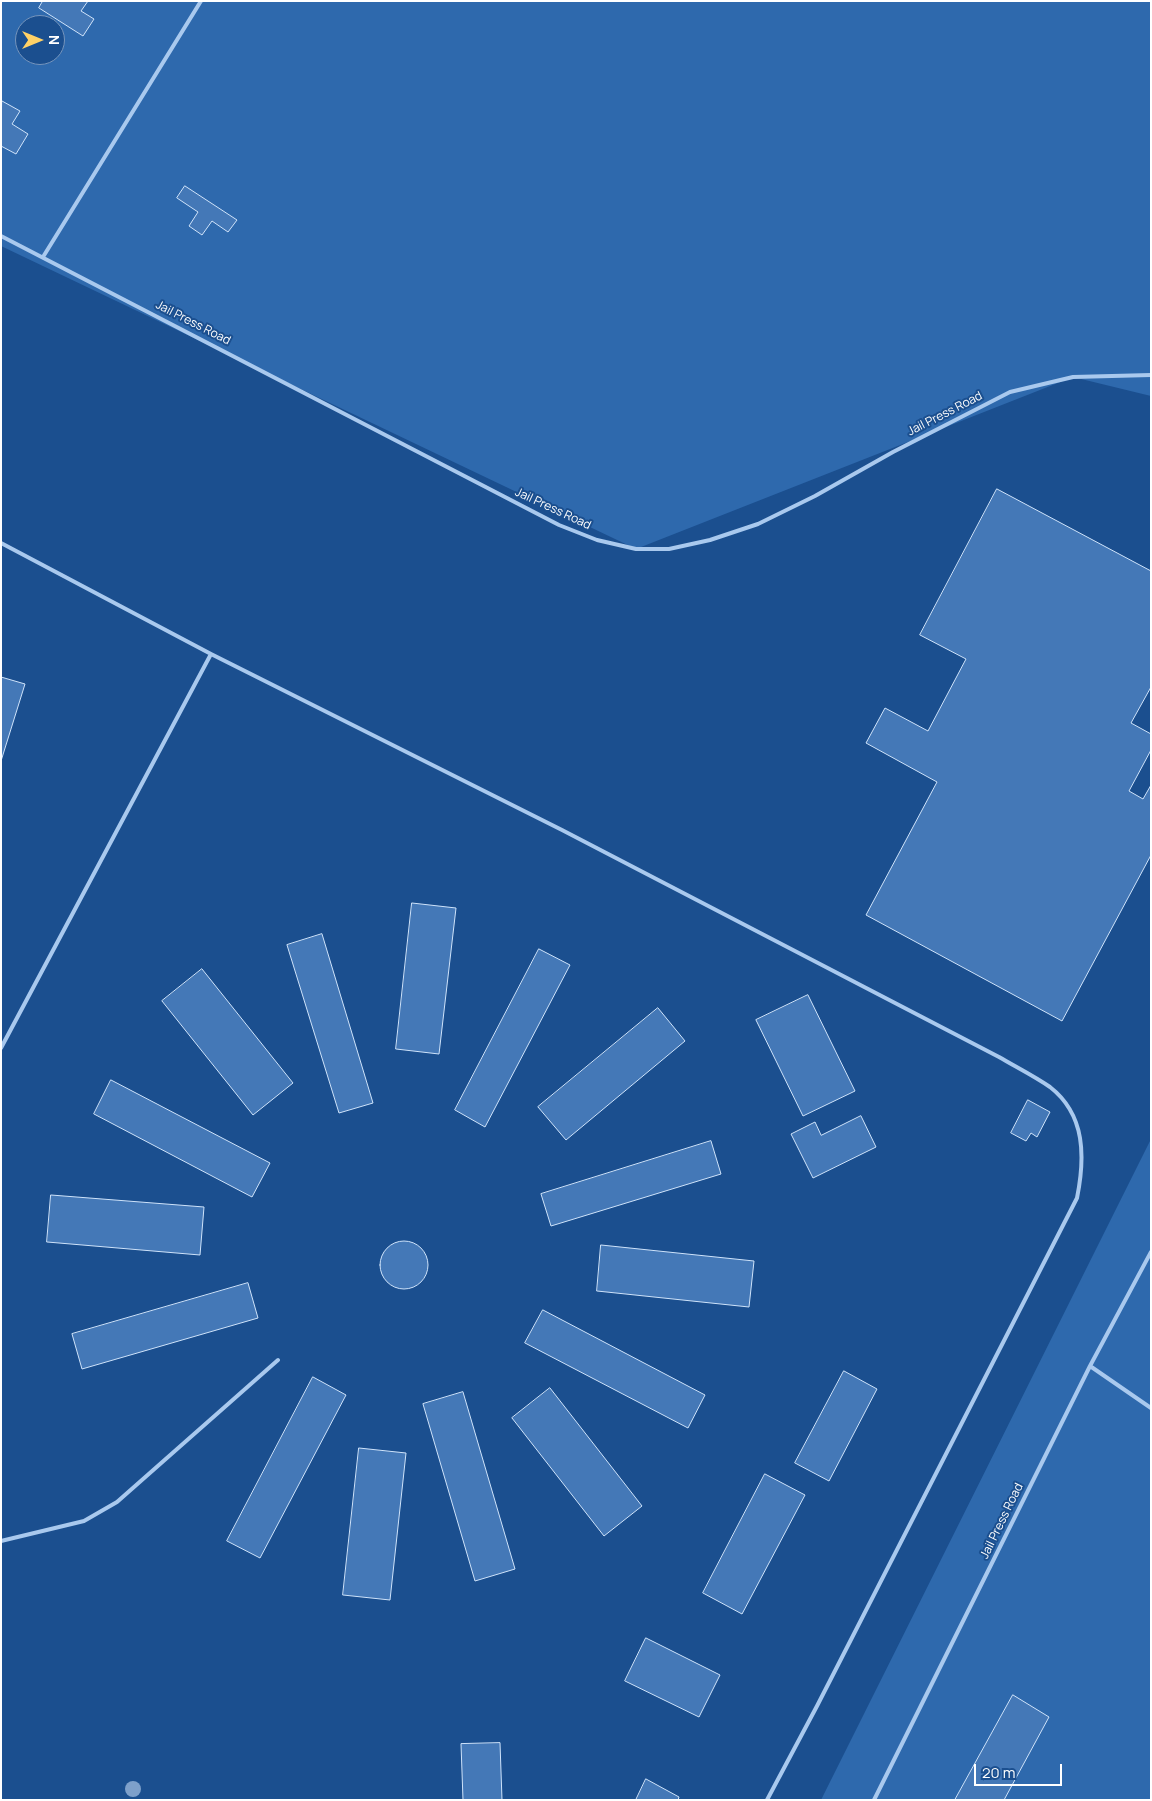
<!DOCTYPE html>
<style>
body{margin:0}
#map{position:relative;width:1152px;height:1801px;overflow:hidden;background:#1b4f8f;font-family:Manrope,sans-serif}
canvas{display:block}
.frame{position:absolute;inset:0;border:2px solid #fff;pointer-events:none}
.north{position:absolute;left:15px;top:15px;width:50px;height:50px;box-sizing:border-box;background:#1b4f8f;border:1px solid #7695bc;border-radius:50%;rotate:90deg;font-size:14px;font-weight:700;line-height:20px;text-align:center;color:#fff}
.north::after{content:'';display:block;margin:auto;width:18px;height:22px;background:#ffd166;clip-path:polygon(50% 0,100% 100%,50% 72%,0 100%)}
.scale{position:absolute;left:974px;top:1764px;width:88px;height:22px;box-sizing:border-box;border:2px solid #fff;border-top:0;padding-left:6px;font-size:15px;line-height:18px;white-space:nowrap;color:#fff;-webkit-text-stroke:4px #1b4f8f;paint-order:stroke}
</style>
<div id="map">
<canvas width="1152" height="1801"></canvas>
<div class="frame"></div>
<div class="north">N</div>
<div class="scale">20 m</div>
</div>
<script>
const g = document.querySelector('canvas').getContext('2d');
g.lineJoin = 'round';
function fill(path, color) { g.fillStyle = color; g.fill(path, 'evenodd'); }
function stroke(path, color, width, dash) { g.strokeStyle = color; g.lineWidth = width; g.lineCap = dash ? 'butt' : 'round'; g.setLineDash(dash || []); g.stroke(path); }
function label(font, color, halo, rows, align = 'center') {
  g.font = font + ' Manrope,sans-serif'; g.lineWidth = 4; g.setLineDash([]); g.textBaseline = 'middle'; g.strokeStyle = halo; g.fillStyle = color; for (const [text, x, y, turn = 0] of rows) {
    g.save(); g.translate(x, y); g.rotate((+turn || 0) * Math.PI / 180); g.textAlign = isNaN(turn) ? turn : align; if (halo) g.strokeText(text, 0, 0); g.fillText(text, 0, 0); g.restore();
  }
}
const green = new Path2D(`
 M1,1H1151V396L1073,377L636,549L1,246ZM25,25H55V55H25Z
 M1151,1139V1800H821Z`);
const building = new Path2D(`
 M43,1H88L81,11L94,19L83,36L39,8Z
 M2,101L20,111L12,124L28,134L16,154L1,146Z
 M185,186L237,220L228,232L212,221L202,235L189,226L198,212L177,198Z
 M997,489L1151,571V687L1131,723L1151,734V750L1129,791L1143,799L1151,785V855L1062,1021L866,915L937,782L866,743L885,708L928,731L966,659L920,635Z
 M1,677L25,684L1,761Z
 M412,903L456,908L439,1054L396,1049Z
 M322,934L373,1103L339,1113L287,945Z
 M539,949L570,965L485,1127L455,1110Z
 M202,969L293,1083L253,1115L162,1001Z
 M808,995L855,1091L803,1116L756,1020Z
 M658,1008L685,1041L566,1140L538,1107Z
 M111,1080L270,1163L252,1197L94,1114Z
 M1028,1100L1050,1112L1037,1137L1031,1133L1026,1141L1011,1133Z
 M861,1116L876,1147L813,1178L791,1134L815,1122L821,1135Z
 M711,1141L721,1174L551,1226L541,1194Z
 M51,1195L204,1207L200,1255L47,1242Z
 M380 1265a24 24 0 1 1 48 0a24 24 0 1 1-48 0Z
 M601,1245L754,1261L749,1307L597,1291Z
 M248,1283L258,1318L82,1369L72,1334Z
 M543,1310L705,1395L688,1428L525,1343Z
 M844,1371L877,1389L829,1481L795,1463Z
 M313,1377L346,1395L260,1558L227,1541Z
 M550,1388L642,1506L604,1536L512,1418Z
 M463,1392L515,1569L475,1581L423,1404Z
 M359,1448L406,1453L390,1600L343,1595Z
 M765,1474L805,1495L742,1614L703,1593Z
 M646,1638L720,1675L699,1717L625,1681Z
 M1013,1695L1049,1717L1004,1800H955Z
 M500,1743L502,1800H463L461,1744Z
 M646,1779L679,1797L678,1800H636Z`);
const service = new Path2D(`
 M1,236L559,525L597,540L636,549H669L710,540L758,524L815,496L893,452L1010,392L1073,377L1151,375
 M43,257L201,1
 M1,543L211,654L562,830L999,1057C1016,1067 1034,1076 1050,1087C1086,1115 1085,1158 1077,1198L817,1706L767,1800
 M1,1048L211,654
 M1090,1366L1151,1408
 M1,1541L84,1521L117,1502L278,1360
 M874,1800L1090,1366L1151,1252`);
const trees = [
 [133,1789]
];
const streetNames = [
 ["Jail Press Road",193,323,27],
 ["Jail Press Road",945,414,-27],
 ["Jail Press Road",553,509,25],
 ["Jail Press Road",1002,1521,-64]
];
fill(green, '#2e69ad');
fill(building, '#4478b7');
stroke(building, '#cfe3fa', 1);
stroke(service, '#a9c9ee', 4);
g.fillStyle = '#7ea0ca';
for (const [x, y] of trees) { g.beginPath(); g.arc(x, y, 8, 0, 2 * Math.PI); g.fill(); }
label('12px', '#fff', '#1b4f8f', streetNames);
</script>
